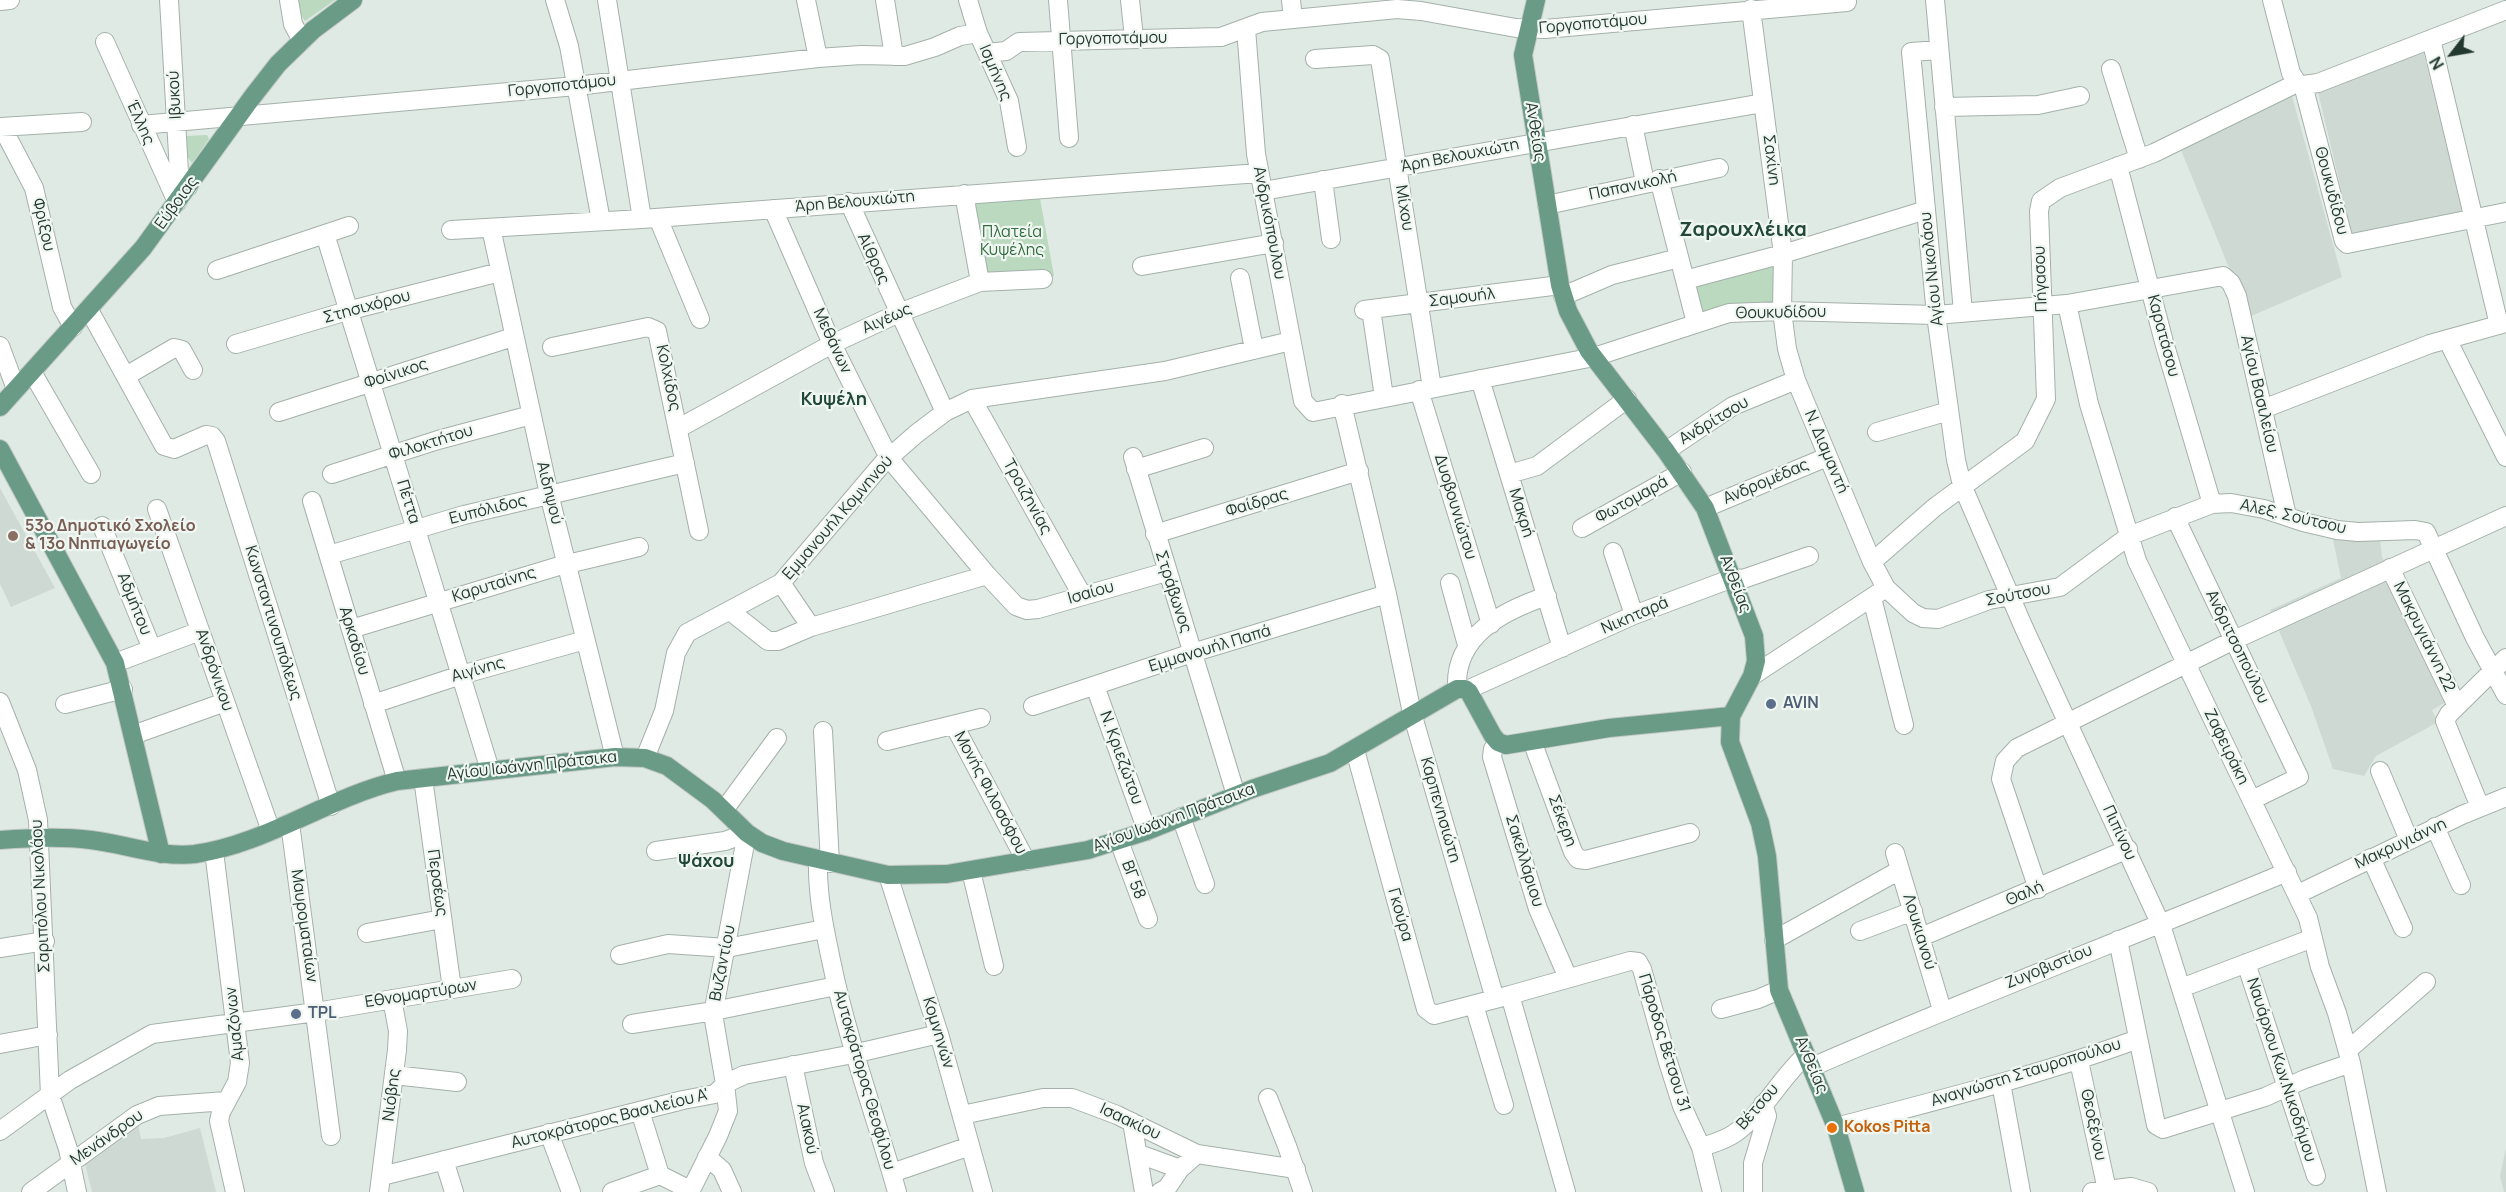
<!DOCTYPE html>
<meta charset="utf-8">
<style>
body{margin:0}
#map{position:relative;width:2506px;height:1192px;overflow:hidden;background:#e0eae4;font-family:Manrope,sans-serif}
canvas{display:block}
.north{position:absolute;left:2422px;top:24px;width:60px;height:60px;-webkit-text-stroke:4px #f0f7f2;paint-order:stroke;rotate:239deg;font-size:16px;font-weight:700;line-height:24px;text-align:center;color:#23382f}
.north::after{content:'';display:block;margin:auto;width:21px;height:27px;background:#23382f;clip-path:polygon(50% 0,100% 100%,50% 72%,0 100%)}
</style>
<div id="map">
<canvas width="2506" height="1192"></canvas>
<div class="north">N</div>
</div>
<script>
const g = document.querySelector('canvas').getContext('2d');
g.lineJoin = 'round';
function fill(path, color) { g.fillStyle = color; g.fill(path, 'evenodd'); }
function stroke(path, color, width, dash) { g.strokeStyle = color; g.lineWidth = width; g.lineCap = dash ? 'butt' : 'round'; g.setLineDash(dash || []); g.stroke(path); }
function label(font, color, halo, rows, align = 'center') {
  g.font = font + ' Manrope,sans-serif'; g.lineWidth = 4.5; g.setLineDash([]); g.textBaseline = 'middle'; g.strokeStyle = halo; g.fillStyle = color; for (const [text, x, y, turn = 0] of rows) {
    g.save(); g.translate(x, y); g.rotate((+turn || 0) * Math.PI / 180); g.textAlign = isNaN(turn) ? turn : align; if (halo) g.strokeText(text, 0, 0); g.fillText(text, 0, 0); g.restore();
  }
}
const built = new Path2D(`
 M2423,50L2462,210L2458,214L2352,235L2318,92Z
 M2285,93L2292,96L2342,277L2249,317L2181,150Z
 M0,488L55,588L11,607L0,584Z
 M2332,535L2380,537L2382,557L2450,700L2432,710L2438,722L2376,756L2364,776L2333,769L2311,706L2270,610L2341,578Z
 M138,1123L141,1139L164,1138L200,1128L216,1192H92L84,1160Z
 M2506,1148V1192H2504L2500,1176Z`);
const green = new Path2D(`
 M299,0H335L305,21L299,12Z
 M207,135L209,139L192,163L187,156L186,136Z
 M1039,193L1054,276L983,278L969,198Z
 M1783,254L1782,311L1696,323L1685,280Z`);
const minor = new Path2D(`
 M169,0L179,172L188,187
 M289,0L293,24L302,41
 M555,0L569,46L601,221
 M607,0L642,219
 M806,0L818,58
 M885,0L894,56
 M968,0L978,33L1009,101L1017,147
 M1058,0L1069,138
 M1130,0L1134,38
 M1291,0L1293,19
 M1935,0L1963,312
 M2272,0L2291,73L2297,83
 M0,1L10,0
 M1751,9L1783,254L1782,311L1787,349L1796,380L1872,562L1886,588L1913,613L1923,618L1938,619L1989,600L2060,587L2129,536L2212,504L2231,503L2264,509L2303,522L2337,530L2358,532L2415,530L2426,532L2475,638L2506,695
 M1246,29L1256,154L1303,401L1313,412L1594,357L1729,313L1782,311L1936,315L2067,304L2223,276L2231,283L2237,296L2287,516
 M2431,39L2499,325
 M105,42L177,202
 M1939,50L1911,52L1936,315L1956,460L1962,485L2024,628L2161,925L2245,1192
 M987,53L1006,51L1019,42L1221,37L1262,22L1397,9L1421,11L1516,28L1545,29L1847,2
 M1315,59L1373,55L1380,59L1432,388
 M2111,69L2139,159
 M2297,83L2303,85L2318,83L2506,10
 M2303,85L2344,241L2347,244L2506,212
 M1944,107L2038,105L2080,96
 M141,125L576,86L818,58L861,55L905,56L935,47L960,36L978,33
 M1633,125L1645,182
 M0,127L82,122
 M2,127L34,188L62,307L73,327
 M2118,166L2164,342L2212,504
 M1659,179L1696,323
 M1323,180L1331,239
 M1263,191L1763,103
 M964,194L980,282
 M849,202L945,412
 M1547,205L1719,168
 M773,209L832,344L889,458L987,575L1016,606L1027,610L1038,609L1166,572
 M658,218L700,319
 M491,228L549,494L615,757
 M451,230L642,219L1259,173
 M325,234L490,770
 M1142,266L1274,243
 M217,270L349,226
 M1240,278L1254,349
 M1685,280L1783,254L1926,210
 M1563,296L1612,275L1679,258
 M2067,304L2089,404L2137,561L2308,918L2320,967L2337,1013L2351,1063L2377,1192
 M1371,309L1384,397
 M89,310L164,446L174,449L206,435L212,436L216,441L331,806
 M1364,310L1560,285
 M2447,339L2506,457
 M236,344L347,311L500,272
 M0,346L16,389
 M552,347L648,327L657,331L699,531
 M32,372L91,474
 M126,376L174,348L182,350L193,370
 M1480,379L1562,648
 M1419,390L1491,624
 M972,399L1082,595
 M1342,404L1387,594L1412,713L1495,999L1510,995L1566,1192
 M2263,409L2430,344L2506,323
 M279,412L513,337
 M679,428L832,344L899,313L980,282L1043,279
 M1877,432L1949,411
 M1666,451L1733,406L1796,380
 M1133,457L1236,795
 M1136,469L1204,448
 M332,474L438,440L531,415
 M1509,474L1537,466L1627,399
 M312,501L397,781
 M1705,508L1827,457
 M157,509L271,831
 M2175,517L2299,777L2252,800
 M102,526L152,649
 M1582,528L1682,472
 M1155,534L1359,471
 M1613,552L1634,615
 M329,555L464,515L685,463
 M1872,562L1935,507L2025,441L2046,399L2039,211L2041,201L2060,188L2154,153L2297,83
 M2390,568L2457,706
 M781,583L811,627
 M1450,583L1467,645
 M1872,598L1904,725
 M730,611L768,641H778L811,627L987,575
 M351,629L559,566L639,547
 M115,663L200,631
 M1752,676L1886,588
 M1095,686L1147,831
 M1457,689C1454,636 1502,611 1547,596
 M1467,690L1634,615L1733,578L1743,579L1809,556
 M0,702L27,770L38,820L50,1095L68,1149L77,1192
 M65,704L123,689
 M373,704L461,675L585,640
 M1033,706L1192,653L1387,594
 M954,725L1026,861
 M823,731L830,863
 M133,735L225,702
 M887,741L981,718
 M1532,741L1573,852L1578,859L1586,860L1690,833
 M1498,742L1493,749L1492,757L1538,909L1568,978
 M1355,750L1426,1009L1434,1015L1495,999
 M645,758L664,711L676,653L687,633L781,583L883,463L916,434L945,412L972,399L1165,371L1291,341
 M2380,771L2409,840
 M423,778L452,989
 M2480,807L2445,721L2449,714L2506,658
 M724,810L777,738
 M1181,817L1205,884
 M290,823L331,1136
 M2435,827L2461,885
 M1119,841L1148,919
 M214,851L240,1063L237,1082L221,1112L219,1121L235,1192
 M656,851L725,841L747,833
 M1895,853L1942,1010
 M2371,858L2403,928
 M818,860C817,894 824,927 831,960C847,1039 875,1114 897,1192
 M971,871L994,966
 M888,875L939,1034L983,1192
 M2038,889L2001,779L2005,761L2017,748L2234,640L2506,516
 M2298,894L2462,815L2506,797
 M1860,931L1913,911
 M367,933L442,919
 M1921,937L2128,849
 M1774,940L1900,870
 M2118,940L2156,1125L2163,1129L2265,1097L2305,1079L2351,1063
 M0,948L45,941
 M620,955L668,944L727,948L824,929
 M2246,963L2316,1176
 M2181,988L2313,938
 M1510,995L1630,961L1638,962L1642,969L1668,1062L1682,1106L1701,1147L1712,1192
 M1474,1005L1504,1105
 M1721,1009L1758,999L1779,990
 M632,1024L714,1011L836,986
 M0,1044L48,1035
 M2348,1050L2426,982
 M2079,1061L2107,1190
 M793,1065L814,1163L825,1192
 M1812,1067C1969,998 2129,938 2287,872
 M394,1075L457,1082
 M2001,1083L2021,1192
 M1268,1098L1287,1146L1303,1192
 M640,1111L660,1175
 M962,1115L1043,1098H1072L1117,1115L1197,1154L1296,1169
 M1132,1122L1144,1192
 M1836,1127C1938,1100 2040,1075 2138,1039
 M0,1131L70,1080L152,1034L316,1012L512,979
 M549,1133L571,1192
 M1701,1147C1712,1144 1722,1141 1732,1135C1761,1117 1780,1078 1806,1055
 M1139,1154L1180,1169
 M707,1157L722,1170L732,1192
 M444,1160L454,1192
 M892,1173L970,1146
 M382,1176L683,1100L715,1094L725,1084L744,1075L853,1054L939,1034
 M31,1192L137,1115L159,1106L226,1101
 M379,1192L397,1050L398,1031L392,999
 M612,1192L660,1175L690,1190
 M690,1192L718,1136L728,1111L725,1084L713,1014L747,833
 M1160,1192L1167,1188L1180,1169L1197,1154
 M1753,1192V1163L1767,1116L1763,1104
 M2092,1192L2131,1187L2148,1192`);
const major = new Path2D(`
 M1536,0L1523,55L1560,285L1568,311L1589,351L1666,451L1705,508L1754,636L1756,661L1752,676L1731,716L1730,742L1760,823L1767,856L1779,990L1836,1127L1855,1192
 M0,407L143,248L253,96L278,64L313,30L353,0
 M0,449L115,663L161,854
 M0,840C30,838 61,836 91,840C126,844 159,858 195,854C266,844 327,798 397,781L615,757L645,758L667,766L713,800L747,833L762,843L783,851L888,875L947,874L1088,850L1147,831L1252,789L1330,763L1457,689H1465L1469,692L1493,736L1498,742L1506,745L1609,728L1731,716`);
const markers = [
 [13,536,6,"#8d6e63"],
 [1771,704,6,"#5c6f8a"],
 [296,1014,6,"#5c6f8a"],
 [1832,1128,6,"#e8710a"]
];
const streetNames = [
 ["Γοργοποτάμου",1593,24,-5],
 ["Γοργοποτάμου",1113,39,-1],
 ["Ισμήνης",995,73,67],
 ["Γοργοποτάμου",562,86,-6],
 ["Ιβυκού",175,95,-93],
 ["Έλλης",140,123,66],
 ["Ανθείας",1535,132,81],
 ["Άρη Βελουχιώτη",1460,156,-11],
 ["Σαχίνη",1771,160,83],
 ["Παπανικολή",1633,186,-12],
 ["Θουκυδίδου",2331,191,75],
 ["Άρη Βελουχιώτη",855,202,-5],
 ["Εύβοιας",177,203,-54],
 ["Μίχου",1404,208,81],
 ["Ανδρικόπουλου",1269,223,79],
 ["Φρίξου",43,225,77],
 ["Αίθρας",873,259,65],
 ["Αγίου Νικολάου",1932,269,-96],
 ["Πήγασου",2041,279,-92],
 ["Σαμουήλ",1462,298,-7],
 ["Στησιχόρου",367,307,-15],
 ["Θουκυδίδου",1781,313,-1],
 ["Αιγέως",887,319,-24],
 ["Καρατάσου",2163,336,75],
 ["Μεθάνων",832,341,65],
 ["Φοίνικος",396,374,-18],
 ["Κολχίδος",668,378,78],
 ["Αγίου Βασιλείου",2259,394,77],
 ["Ανδρίτσου",1714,421,-31],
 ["Φιλοκτήτου",431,443,-17],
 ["Ν. Διαμαντή",1826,452,67],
 ["Ανδρομέδας",1766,482,-23],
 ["Αιδηψού",549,493,76],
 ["Τροιζηνίας",1027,497,61],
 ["Φωτομαρά",1632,500,-29],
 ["Πέττα",408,502,73],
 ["Φαίδρας",1257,503,-17],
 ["Δυοβουνιώτου",1455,507,73],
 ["Ευπόλιδος",488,510,-14],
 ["Μακρή",1521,513,73],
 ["Αλεξ. Σούτσου",2293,517,13],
 ["Εμμανουήλ Κομνηνού",838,518,-49],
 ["Ανθείας",1735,584,69],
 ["Καρυταίνης",494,585,-17],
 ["Στράβωνος",1173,592,72],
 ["Ισαίου",1091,593,-16],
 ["Σούτσου",2018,595,-11],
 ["Αδμήτου",134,604,68],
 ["Νικηταρά",1635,616,-23],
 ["Κωνσταντινουπόλεως",273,623,73],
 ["Μακρυγιάννη 22",2424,637,64],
 ["Αρκαδίου",354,641,73],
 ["Ανδριτσοπούλου",2237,647,64],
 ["Εμμανουήλ Παπά",1210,649,-17],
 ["Ανδρόνικου",214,670,71],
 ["Αιγίνης",478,670,-16],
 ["Ζαφειράκη",2226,747,64],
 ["Ν. Κριεζώτου",1121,758,70],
 ["Αγίου Ιωάννη Πράτσικα",532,766,-6],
 ["Μονής Φιλοσόφου",990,793,62],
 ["Καρπενησιώτη",1440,810,74],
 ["Αγίου Ιωάννη Πράτσικα",1174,818,-20],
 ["Σέκερη",1562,821,70],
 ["Πιπίνου",2119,833,65],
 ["Μακρυγιάννη",2401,844,-25],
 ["Σακελλάριου",1524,861,73],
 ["ΒΓ 58",1133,880,69],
 ["Περσέως",437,883,82],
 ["Θαλή",2025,894,-23],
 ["Σαριπόλου Νικολάου",41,896,-93],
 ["Γκούρα",1400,915,74],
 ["Μαυροματαίων",304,926,82],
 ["Λουκιανού",1919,932,73],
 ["Βυζαντίου",723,963,-79],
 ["Ζυγοβιστίου",2049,967,-22],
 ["Εθνομαρτύρων",421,994,-9],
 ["Αμαζόνων",235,1024,-96],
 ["Κομνηνών",938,1033,73],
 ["Πάροδος Βέτσου 31",1664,1043,73],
 ["Ανθείας",1811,1065,67],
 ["Ναυάρχου Κων.Νικοδήμου",2281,1070,72],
 ["Αναγνώστη Σταυροπούλου",2026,1073,-17],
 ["Αυτοκράτορος Θεοφίλου",864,1080,74],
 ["Νιόβης",392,1095,-83],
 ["Βέτσου",1758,1107,-49],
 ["Αυτοκράτορος Βασιλείου A'",610,1119,-14],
 ["Ισαακίου",1130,1122,25],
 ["Θεοξένου",2093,1125,78],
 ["Αιακού",807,1129,78],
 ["Μενάνδρου",107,1138,-35]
];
const parkNames = [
 ["Πλατεία",1012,233],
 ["Κυψέλης",1012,251]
];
const educationNames = [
 ["53ο Δημοτικό Σχολείο",25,527],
 ["& 13ο Νηπιαγωγείο",25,545]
];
const serviceNames = [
 ["AVIN",1783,704],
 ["TPL",308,1014]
];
const foodNames = [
 ["Kokos Pitta",1844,1128]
];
const neighbourhoodNames = [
 ["Κυψέλη",834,400],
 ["Ψάχου",706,862]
];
const quarterNames = [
 ["Ζαρουχλέικα",1743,230]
];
fill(built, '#cfd9d3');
fill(green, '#bbd9be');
stroke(minor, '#a4b1aa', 20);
stroke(major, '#c1c7c5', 20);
stroke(minor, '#fff', 18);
stroke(major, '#699b86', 18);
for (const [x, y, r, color] of markers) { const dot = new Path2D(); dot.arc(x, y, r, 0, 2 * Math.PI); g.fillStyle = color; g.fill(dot); stroke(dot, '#f0f7f2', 2); }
label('16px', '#23382f', '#f0f7f2', streetNames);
label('16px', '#316b3e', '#f0f7f2', parkNames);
label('bold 16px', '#785e54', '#f0f7f2', educationNames, 'left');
label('bold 16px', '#4e5e75', '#f0f7f2', serviceNames, 'left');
label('bold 16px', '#c56008', '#f0f7f2', foodNames, 'left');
label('bold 18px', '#214838', '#f0f7f2', neighbourhoodNames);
label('bold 20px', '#214838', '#f0f7f2', quarterNames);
</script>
